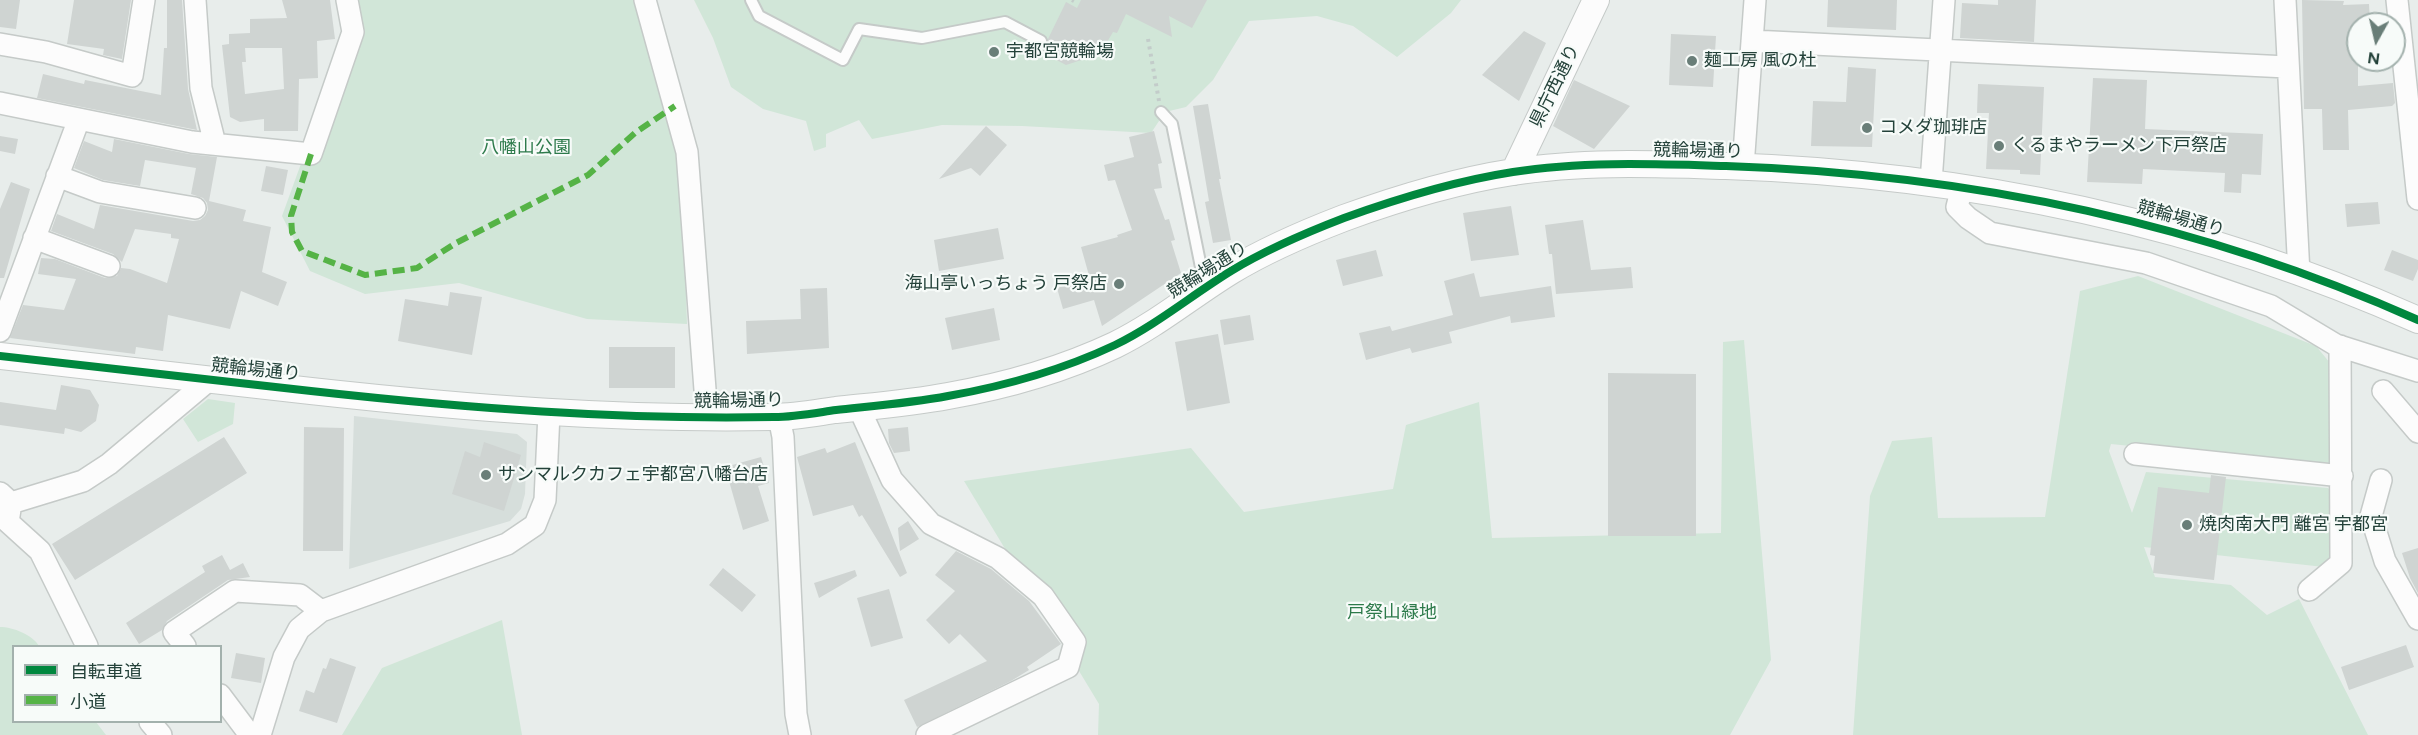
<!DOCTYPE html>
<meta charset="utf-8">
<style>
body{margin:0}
#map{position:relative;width:2418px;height:735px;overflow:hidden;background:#e8edeb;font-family:Figtree,"Noto Sans JP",sans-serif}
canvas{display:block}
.legend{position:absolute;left:12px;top:645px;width:210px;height:78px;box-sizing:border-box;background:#f7fbf9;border:2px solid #a3b1ad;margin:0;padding:8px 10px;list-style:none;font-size:18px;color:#24423a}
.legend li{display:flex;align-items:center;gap:12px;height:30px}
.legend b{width:30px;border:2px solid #a3b1ad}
.north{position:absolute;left:2346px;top:12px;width:60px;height:60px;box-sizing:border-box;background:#f7fbf9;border:2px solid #a3b1ad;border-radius:50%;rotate:188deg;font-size:16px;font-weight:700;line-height:24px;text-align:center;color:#24423a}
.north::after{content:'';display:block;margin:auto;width:21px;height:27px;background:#697e78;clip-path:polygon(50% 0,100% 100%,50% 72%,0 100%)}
</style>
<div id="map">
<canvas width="2418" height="735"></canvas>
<ul class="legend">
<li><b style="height:8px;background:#00873e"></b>自転車道</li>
<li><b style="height:8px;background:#55b346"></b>小道</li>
</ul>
<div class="north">N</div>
</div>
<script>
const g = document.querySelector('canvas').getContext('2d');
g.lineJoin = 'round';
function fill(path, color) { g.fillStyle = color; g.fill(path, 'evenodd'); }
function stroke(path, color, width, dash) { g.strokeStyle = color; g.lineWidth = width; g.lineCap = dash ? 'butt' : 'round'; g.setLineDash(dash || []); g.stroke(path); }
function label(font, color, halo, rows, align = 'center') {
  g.font = font + ' Figtree,"Noto Sans JP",sans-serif'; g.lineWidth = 4.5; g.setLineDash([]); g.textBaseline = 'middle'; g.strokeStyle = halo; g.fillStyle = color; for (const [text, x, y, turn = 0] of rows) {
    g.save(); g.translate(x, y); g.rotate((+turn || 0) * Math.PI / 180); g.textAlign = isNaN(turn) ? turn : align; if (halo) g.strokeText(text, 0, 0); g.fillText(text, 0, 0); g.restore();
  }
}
const built = new Path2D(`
 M354,416L517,434L527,442L525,494L521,509L510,521L349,569Z`);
const green = new Path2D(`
 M356,0H638L681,147L687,324L587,319L459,283L365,294L310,271L282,216L335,70Z
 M694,0H1461L1451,13L1397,57L1353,26L1317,16L1249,21L1213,80L1186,107L1165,112L1151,133L1022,126L942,125L872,139L859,120L826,134V147L814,151L806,121L763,109L731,87L713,38Z
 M2138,276L2316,346L2330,363L2331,463L2257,459L2111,444L2109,451L2132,513L2146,472L2328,488L2335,495L2334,562L2324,567L2144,547L2155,577L2231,585L2267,615L2299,599L2368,735H1853L1870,496L1892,441L1932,437L1938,518L2045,517L2080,291Z
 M1744,340L1771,660L1730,735H1098L1099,704L964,481L1191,448L1244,512L1393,489L1406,425L1479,402L1492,538L1721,533L1723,342Z
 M208,399L235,403L233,424L198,442L183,419Z
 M502,620L522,735H342L382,668Z
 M0,627C13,627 33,635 39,646H14V722H96L106,735H0Z`);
const building = new Path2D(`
 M0,0H20L16,29L0,27Z
 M74,0H131L122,59L103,55L104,49L67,44Z
 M167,0H182L188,89L197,130L37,98L43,74L84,84L85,80L161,95L164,48H167Z
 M282,0H330L335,39L317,41L318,78L299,79L298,131H264V119L240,122L230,117L222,45L229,44V34L250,33V19L287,18ZM245,48H282L284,89L245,94L242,62H246Z
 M1081,0H1207L1192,28L1169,16L1172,37L1126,14L1117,33L1113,32L1100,54L1066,65L1041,52L1048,44V39L1066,2L1077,8Z
 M1828,0H1897L1896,30L1827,27Z
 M1998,0H2036L2034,42L1960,38L1962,3L1998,5Z
 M2302,0L2344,1L2343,5L2369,4L2370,24H2358V86L2393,83L2395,103L2392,106L2348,110L2349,150H2323L2322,109H2304Z
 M1524,31L1546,43L1519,101L1482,75Z
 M1671,34L1716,36L1713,87L1669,85Z
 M1848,67L1876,69L1872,147L1811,146L1813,101L1846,102Z
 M2093,78L2147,80L2145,129L2263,134L2261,175L2242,174L2241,193L2224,192L2225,173L2143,169L2142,184L2087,182Z
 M1574,80L1630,106L1594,149L1553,126Z
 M1978,84L2044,87L2040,175L2020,174V170L1986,169L1989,113H1977Z
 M1208,104L1221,179H1219L1231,240L1213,243L1205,202L1209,201L1193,106Z
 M986,126L1007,145L980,176L971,168L939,179Z
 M1154,131L1162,163L1158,164L1162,188L1154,189L1165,220L1169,219L1175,240L1171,241L1181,273L1102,326L1094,300L1063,309L1057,288L1090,279L1081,247L1118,237L1117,235L1132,230L1115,180L1108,181L1104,165L1134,157L1129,137Z
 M0,136L18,139L15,154L0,151Z
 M114,139L189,154L217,157L209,201L246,210L243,221L271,227L262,272L287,282L278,306L241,291L230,329L168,315L163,351L136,347L135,354L10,338L23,305L64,310L76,279L38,274L41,258L55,259L105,278L117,276L121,268L130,269L167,283L179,239L171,238V234L135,229L122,262L113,254L51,231L57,214L94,229L100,205L193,221L200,220L205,216L208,210L207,203L203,198L191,194L196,168L145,160L140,186L103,180L74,168L84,141L112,152Z
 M266,166L288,170L283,195L261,191Z
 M11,182L30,189L4,278H0V209Z
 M2378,202L2380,224L2347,227L2345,204Z
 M1511,206L1519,255L1471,261L1463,213Z
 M1583,220L1591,270L1631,267L1633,288L1556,294L1552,254H1549L1545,225Z
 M998,228L1004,259L939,271L934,240Z
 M1376,250L1383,276L1343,286L1336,260Z
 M2392,250L2418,260V269L2413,281L2384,270Z
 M1474,273L1480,297L1551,286L1555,317L1511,323L1510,316L1449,332L1452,343L1412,353L1410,348L1366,360L1359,333L1390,326L1392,331L1453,315L1444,281Z
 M827,288L829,348L747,354L746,321L801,319L800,289Z
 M450,292L482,297L472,355L398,341L405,299L448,306Z
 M994,308L1000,340L952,350L945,318Z
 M1250,315L1254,340L1224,345L1220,320Z
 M1218,334L1230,403L1187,411L1175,342Z
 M609,347H675V388H609Z
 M1608,373L1696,374V536H1608Z
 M61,385L90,390L99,405L96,421L81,432L65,428L64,434L0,425V402L56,410Z
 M304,427L344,428L343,551H303Z
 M908,427L910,451L894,453L889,443L888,429Z
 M224,437L247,473L75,580L52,544Z
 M484,442L521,455L504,511L452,494L465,451L480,457Z
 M855,442L907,573L900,577L862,515L859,517L853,505L813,516L797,457L825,448L827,453Z
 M761,457L769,483L758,486L769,521L743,530L725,467Z
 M2211,475L2226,477L2214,580L2153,573L2155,556L2150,555L2158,487L2209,493Z
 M908,521L919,539L900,551L898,528Z
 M2418,548V593L2410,578L2402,553Z
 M956,551L991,569L1029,601L1061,644L1027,667L1029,670L1011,681L917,727L904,700L987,661L960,634L949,644L926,620L955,591L935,575Z
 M222,555L230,570L243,563L250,577L228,580L167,621L162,630L139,644L126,623L205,572L202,566Z
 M723,568L756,595L742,612L709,585Z
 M855,570L857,576L819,598L814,583Z
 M889,589L903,638L871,647L857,598Z
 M2406,645L2414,667L2349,690L2341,667Z
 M236,653L265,658L261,683L231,678Z
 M330,658L356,667L337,723L299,711L306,690L314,693L323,668L326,669Z`);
const path = new Path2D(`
 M1072,0L1074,1
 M1148,39L1159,101`);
const service = new Path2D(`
 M751,0L759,16L843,60L859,29L922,38L1005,22L1041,41
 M1161,112L1172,124L1205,287`);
const minor = new Path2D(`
 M195,0L201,88L215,144
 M645,0L687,152L707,416
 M2285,0L2299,274
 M2397,0L2418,199
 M1752,41L2287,67
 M0,44L46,52L132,76L144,0
 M0,103L192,142L311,154L353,32L347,0
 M1743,167L1755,0
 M57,176L100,192L195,208
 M1931,182L1944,0
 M1962,187L1957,207L1968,218L1990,233L2146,263L2271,306L2336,345L2418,371
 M34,238L109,266
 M0,331L79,119
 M2383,391L2418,432
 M859,408L892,480L931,524L998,558L1043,596L1075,642L1068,667L927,735
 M779,417L783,437L796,714L800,735
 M2135,454L2342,476
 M2381,480L2371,516L2385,561L2418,619
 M0,493L11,503L83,481L109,464L209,380
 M11,503L8,522L40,551L87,646
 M2309,590L2341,563L2340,346
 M185,646L174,632L235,591L300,595L321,611
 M220,695L250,735
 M150,722L161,735
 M260,735L284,657L299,629L321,611L507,544L535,525L545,500L549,413`);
const tertiary = new Path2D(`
 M1514,172L1596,0
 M0,356C104,368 207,379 311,391C465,408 619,420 774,417C794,417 815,413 836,410C873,406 911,403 948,396C1005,386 1062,370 1115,345C1156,325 1192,295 1231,271C1267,249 1305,233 1344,218C1399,198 1455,181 1513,172C1582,161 1656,164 1726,166C1965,174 2199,222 2418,320`);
const quiet = new Path2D(`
 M311,154L291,216L292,232L302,251L365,275L417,268L456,243L588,175L636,132L675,106`);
const cycleway = new Path2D(`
 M0,356C104,368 207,379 311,391C465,408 619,420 774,417C794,417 815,413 836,410C873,406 911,403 948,396C1005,386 1062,370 1115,345C1156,325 1192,295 1231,271C1267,249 1305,233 1344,218C1399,198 1455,181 1513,172C1582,161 1656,164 1726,166C1965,174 2199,222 2418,320`);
const markers = [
 [994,52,6,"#697e78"],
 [1692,61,6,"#697e78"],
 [1867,128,6,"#697e78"],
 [1999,146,6,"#697e78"],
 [1119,284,6,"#697e78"],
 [486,475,6,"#697e78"],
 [2187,525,6,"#697e78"]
];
const poiNames = [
 ["宇都宮競輪場",1006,52],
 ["麺工房 風の杜",1704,61],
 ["コメダ珈琲店",1879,128],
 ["くるまやラーメン下戸祭店",2011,146],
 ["海山亭いっちょう 戸祭店",1107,284,"right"],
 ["サンマルクカフェ宇都宮八幡台店",498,475],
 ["焼肉南大門 離宮 宇都宮",2199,525]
];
const streetNames = [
 ["県庁西通り",1555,86,-64],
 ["競輪場通り",1698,151,1],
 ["競輪場通り",2181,219,16],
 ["競輪場通り",1208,270,-32],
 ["競輪場通り",256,370,6],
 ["競輪場通り",739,401,-1]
];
const parkNames = [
 ["八幡山公園",526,148],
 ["戸祭山緑地",1392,613]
];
fill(built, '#d6dedb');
fill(green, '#d1e6d8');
fill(building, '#cfd4d2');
stroke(service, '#c5cac8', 14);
stroke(minor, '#c5cac8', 24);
stroke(tertiary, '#c5cac8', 28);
stroke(path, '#c3ccca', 4, [3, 4.5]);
stroke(service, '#fcfcfc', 10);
stroke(minor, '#fcfcfc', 21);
stroke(tertiary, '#fcfcfc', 26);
stroke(quiet, '#55b346', 6, [12, 6]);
stroke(cycleway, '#00873e', 8);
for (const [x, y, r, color] of markers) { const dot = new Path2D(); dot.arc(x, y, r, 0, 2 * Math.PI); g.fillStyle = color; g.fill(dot); stroke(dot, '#f7fbf9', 2); }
label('18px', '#24423a', '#f7fbf9', poiNames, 'left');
label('18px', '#24423a', '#f7fbf9', streetNames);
label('18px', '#2d7a4b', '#f7fbf9', parkNames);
</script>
